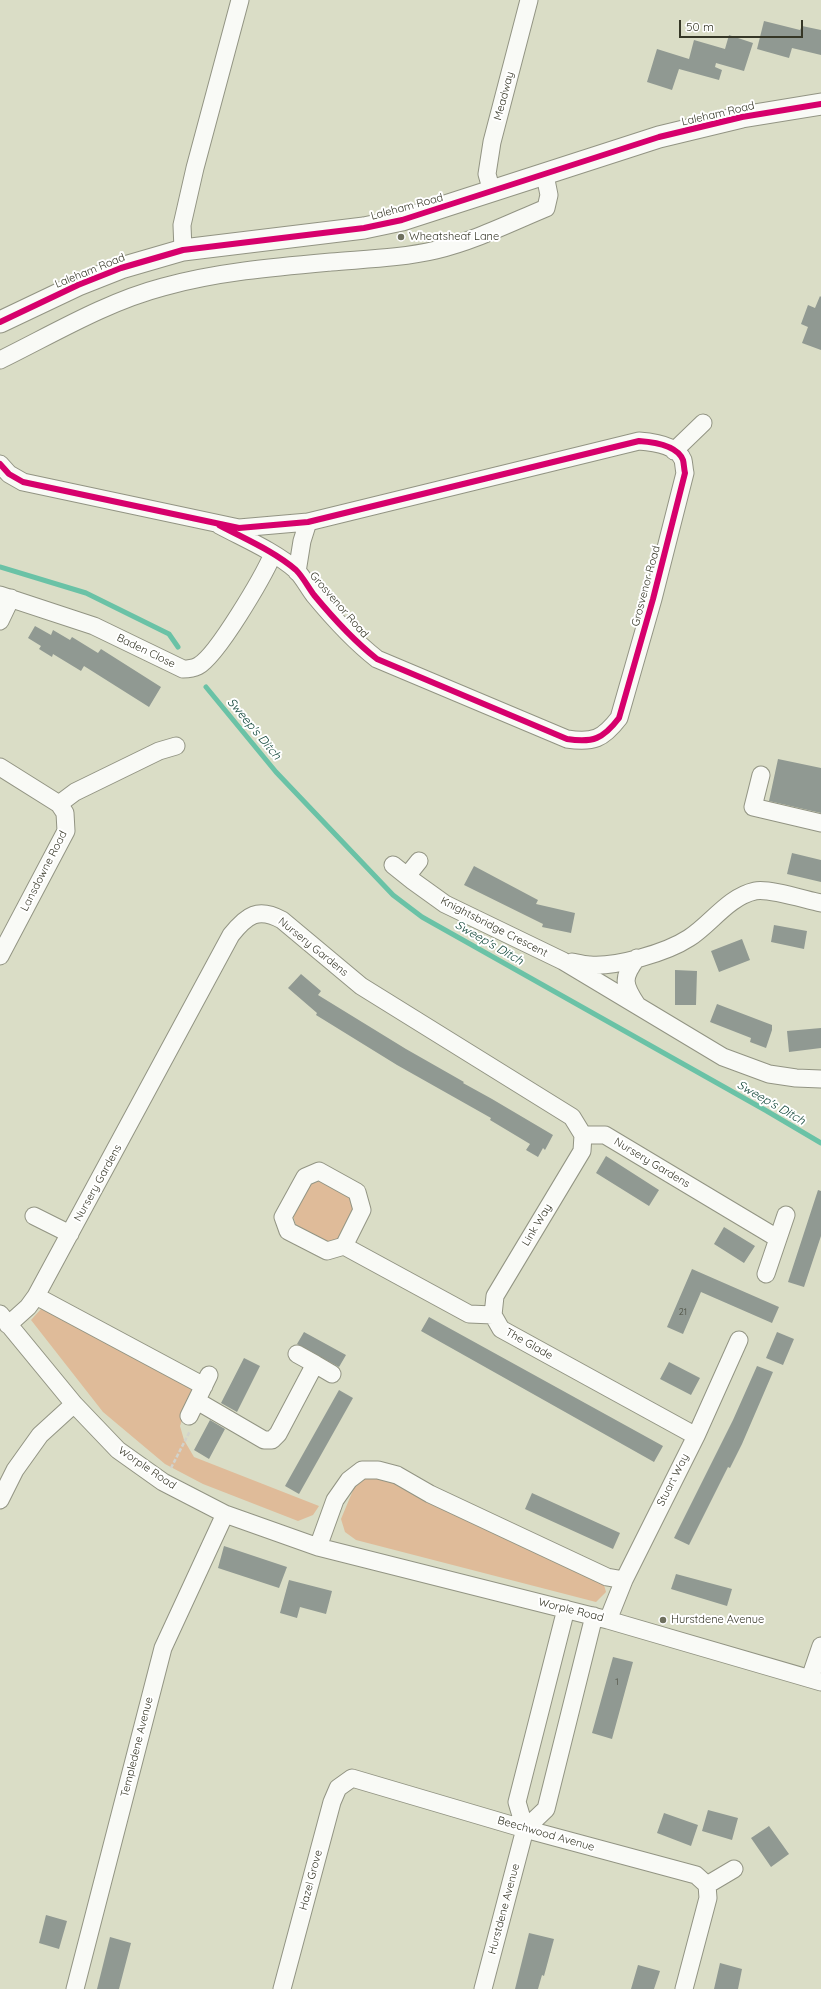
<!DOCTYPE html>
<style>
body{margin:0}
#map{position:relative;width:821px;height:1989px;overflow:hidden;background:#daddc6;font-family:Quicksand,sans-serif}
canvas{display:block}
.scale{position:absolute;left:679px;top:20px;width:124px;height:18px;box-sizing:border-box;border:2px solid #353626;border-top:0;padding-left:5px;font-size:12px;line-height:14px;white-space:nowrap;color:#353626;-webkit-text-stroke:3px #fff;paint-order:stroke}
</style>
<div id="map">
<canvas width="821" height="1989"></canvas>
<div class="scale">50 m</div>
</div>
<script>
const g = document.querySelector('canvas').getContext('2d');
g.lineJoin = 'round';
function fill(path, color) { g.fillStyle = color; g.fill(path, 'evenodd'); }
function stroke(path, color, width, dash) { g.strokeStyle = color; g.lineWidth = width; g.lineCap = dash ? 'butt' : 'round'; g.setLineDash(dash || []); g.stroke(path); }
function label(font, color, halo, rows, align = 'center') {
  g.font = font + ' Quicksand,sans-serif'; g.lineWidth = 4; g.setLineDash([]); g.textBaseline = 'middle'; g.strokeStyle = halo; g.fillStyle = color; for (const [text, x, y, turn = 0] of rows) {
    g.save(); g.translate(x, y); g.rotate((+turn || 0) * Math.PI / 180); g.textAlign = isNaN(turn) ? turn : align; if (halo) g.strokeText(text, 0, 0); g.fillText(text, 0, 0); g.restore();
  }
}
const green = new Path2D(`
 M323,1181L351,1195L354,1212L340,1239L330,1244L297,1229L292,1212L308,1184Z
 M41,1309H55L188,1379L192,1391L180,1426L184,1440L194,1457L319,1506L313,1515L298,1521L203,1484L165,1464L103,1412L31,1320Z
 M381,1475L603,1581L606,1592L596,1602L356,1540L345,1532L341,1519L356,1483L365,1476Z`);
const stream = new Path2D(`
 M0,567L86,593L169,634L178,647
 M206,687L276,772L393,895L422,917L765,1110L821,1143`);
const building = new Path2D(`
 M764,21L800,30L802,26L821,30V55L792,48L789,58L757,49Z
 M729,35L753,43L744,71L716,63L715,67L722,70L719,80L679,69L672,90L647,82L657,49L689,59L694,40L725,49Z
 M820,296L821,297V350L802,343L808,327L801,324L808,305L815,308Z
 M35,626L51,635L53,630L70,640L72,637L98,653L101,649L161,687L149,707L84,666L81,671L53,654L52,657L39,649L41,646L28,638Z
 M778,759L821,768V813L769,801Z
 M792,853L821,860V882L787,874Z
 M474,866L538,900L536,904L575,913L571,933L542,927L543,924L464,885Z
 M774,925L807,931L804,949L771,942Z
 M742,939L750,960L719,972L711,951Z
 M675,970L697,971L696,1005H675Z
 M301,974L321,991L318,995L406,1049L464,1082L463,1083L492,1099L553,1135L545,1150L543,1148L538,1157L526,1150L530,1144L490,1120L491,1118L397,1065L316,1015L317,1013L288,988Z
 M717,1004L772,1025V1030L766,1048L750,1042L751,1038L710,1022Z
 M821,1028V1048L789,1052L787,1031Z
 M606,1156L659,1190L649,1206L596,1173Z
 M818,1190L821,1191V1236L804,1287L788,1282Z
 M724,1227L755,1246L744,1263L714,1244Z
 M692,1269L779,1307L772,1323L701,1292L683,1334L667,1327Z
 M429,1317L663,1446L654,1462L421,1331Z
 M304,1332L346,1355L339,1367L297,1344Z
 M777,1332L794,1339L783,1365L766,1358Z
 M244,1358L260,1366L237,1412L221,1403Z
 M669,1362L700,1378L691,1395L660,1379Z
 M757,1366L773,1372L742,1444L730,1468L728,1467L689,1545L674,1538L733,1420Z
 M339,1390L353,1398L299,1494L285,1486Z
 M210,1420L225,1429L209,1459L194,1450Z
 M532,1493L620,1533L613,1549L525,1509Z
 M224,1546L287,1567L279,1588L218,1568Z
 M676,1574L732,1589L727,1606L671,1589Z
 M289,1580L332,1591L326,1614L300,1607L297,1618L280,1613Z
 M613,1657L633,1662L612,1739L592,1733Z
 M708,1810L738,1818L732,1840L702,1831Z
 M664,1813L698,1825L691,1846L657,1833Z
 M769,1826L789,1854L771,1867L751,1838Z
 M46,1915L67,1921L59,1949L39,1943Z
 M529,1933L554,1939L544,1976L542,1975L538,1989H515Z
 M110,1937L131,1943L119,1989H97Z
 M720,1963L742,1969L738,1989H714Z
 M638,1965L660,1971L654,1989H631Z`);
const path = new Path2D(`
 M171,1468L190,1431`);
const minor = new Path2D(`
 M492,192L487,174L492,142L529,0
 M183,250L182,225L195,168L240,0
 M0,360C53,334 106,302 163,287C217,272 275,267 331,262C366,259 402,258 436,250C474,241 510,223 546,208L549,195L545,175
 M674,451L703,423
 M0,464L9,474L23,482L239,528L308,522L639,441C653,442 677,445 683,460C684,464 684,469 685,473L653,599L619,718C603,739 593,743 567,739L377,659C354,641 333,618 314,595C308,587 303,577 296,570C274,551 245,539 219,525
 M297,572L302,541L308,522
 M0,595L94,626L183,669C187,669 194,668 198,666C217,656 263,577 273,554
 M0,621L11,598
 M0,767L59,804L65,813L66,831L0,956
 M761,775L753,807L821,823
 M59,804L75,792L159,751L176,746
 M393,865L413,881L445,904L563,961L723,1057L769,1074L796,1078L821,1079
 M407,876L419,861
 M572,962C577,963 584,965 590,965C616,967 666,953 689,938C711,924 728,897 755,891C769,888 806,900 821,903
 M637,1005C623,984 622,978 637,958
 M34,1216L70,1234
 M344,1246L362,1210L357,1192L319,1171L305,1177L283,1217L288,1231L327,1251L344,1246L469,1314L493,1315L501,1329L696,1436
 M766,1274L786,1215
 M36,1296L204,1386
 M0,1314L74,1404L118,1450L163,1482L225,1514L318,1547L608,1620L821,1682
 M493,1315L495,1296L582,1151L583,1135
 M8,1325L28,1307L36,1296L231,935C247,915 258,907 282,920L361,986L572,1117L583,1135H605L777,1238
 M315,1364L332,1374
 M197,1401L264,1440H272L278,1434L315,1364L297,1354
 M189,1416L209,1375
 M0,1500L15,1470L40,1435L74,1404
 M318,1547L335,1500L349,1480L362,1470H378L397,1475L430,1494L607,1577L624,1580
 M608,1620L624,1580L696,1436L739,1340
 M810,1678L821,1646
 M525,1829L517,1802L566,1609
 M707,1885L734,1869
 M75,1989L163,1648L225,1514
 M282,1989L332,1802L338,1788L352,1778L525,1829L696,1875L707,1885
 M483,1989L525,1829L546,1809L594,1616
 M684,1989L708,1898L707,1885`);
const major = new Path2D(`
 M0,322L78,285L121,268L183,250L364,228L402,220L659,137L742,117L821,104`);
const cycleway = new Path2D(`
 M0,322L78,285L121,268L183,250L364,228L402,220L659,137L742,117L821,104
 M0,464L9,474L23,482L239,528L308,522L639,441C653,442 677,445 683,460C684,464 684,469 685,473L653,599L619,718C603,739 593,743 567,739L377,659C354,641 333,618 314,595C308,587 303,577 296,570C274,551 245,539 219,525`);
const markers = [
 [401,237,4,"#6f705e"],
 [663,1620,4,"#6f705e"]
];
const numberNames = [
 ["21",683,1312],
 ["1",617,1682]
];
const streetNames = [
 ["Meadway",504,96,-75],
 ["Laleham Road",718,114,-13],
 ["Laleham Road",407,207,-15],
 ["Laleham Road",90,271,-22],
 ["Grosvenor Road",646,586,-75],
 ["Grosvenor Road",339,605,49],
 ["Baden Close",146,651,26],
 ["Lansdowne Road",44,871,-63],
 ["Knightsbridge Crescent",494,927,27],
 ["Nursery Gardens",313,947,39],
 ["Nursery Gardens",652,1163,31],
 ["Nursery Gardens",98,1183,-61],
 ["Link Way",537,1225,-59],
 ["The Glade",529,1344,29],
 ["Worple Road",147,1468,34],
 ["Stuart Way",673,1480,-63],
 ["Worple Road",571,1610,14],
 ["Templedene Avenue",137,1747,-76],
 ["Beechwood Avenue",546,1834,16],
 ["Hazel Grove",311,1880,-75],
 ["Hurstdene Avenue",504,1909,-75]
];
const poiNames = [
 ["Wheatsheaf Lane",409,237],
 ["Hurstdene Avenue",671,1620]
];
const waterNames = [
 ["Sweep's Ditch",254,729,50],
 ["Sweep's Ditch",489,943,30],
 ["Sweep's Ditch",771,1103,30]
];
fill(green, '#dfbb99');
stroke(stream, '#6ac2a6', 5);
fill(building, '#909992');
stroke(minor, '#929483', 19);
stroke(major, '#929483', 23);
stroke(path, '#d2d3cc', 2.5, [4, 2]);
stroke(minor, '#f9faf6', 17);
stroke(major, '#f9faf6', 21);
stroke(cycleway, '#d6006c', 6);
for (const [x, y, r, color] of markers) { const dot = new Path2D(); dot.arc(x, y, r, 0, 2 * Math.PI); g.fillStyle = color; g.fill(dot); stroke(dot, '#fff', 1.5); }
label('9px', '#4c4f41', null, numberNames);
label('11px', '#353626', '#fff', streetNames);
label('11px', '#353626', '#fff', poiNames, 'left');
label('italic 12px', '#104538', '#fff', waterNames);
</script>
